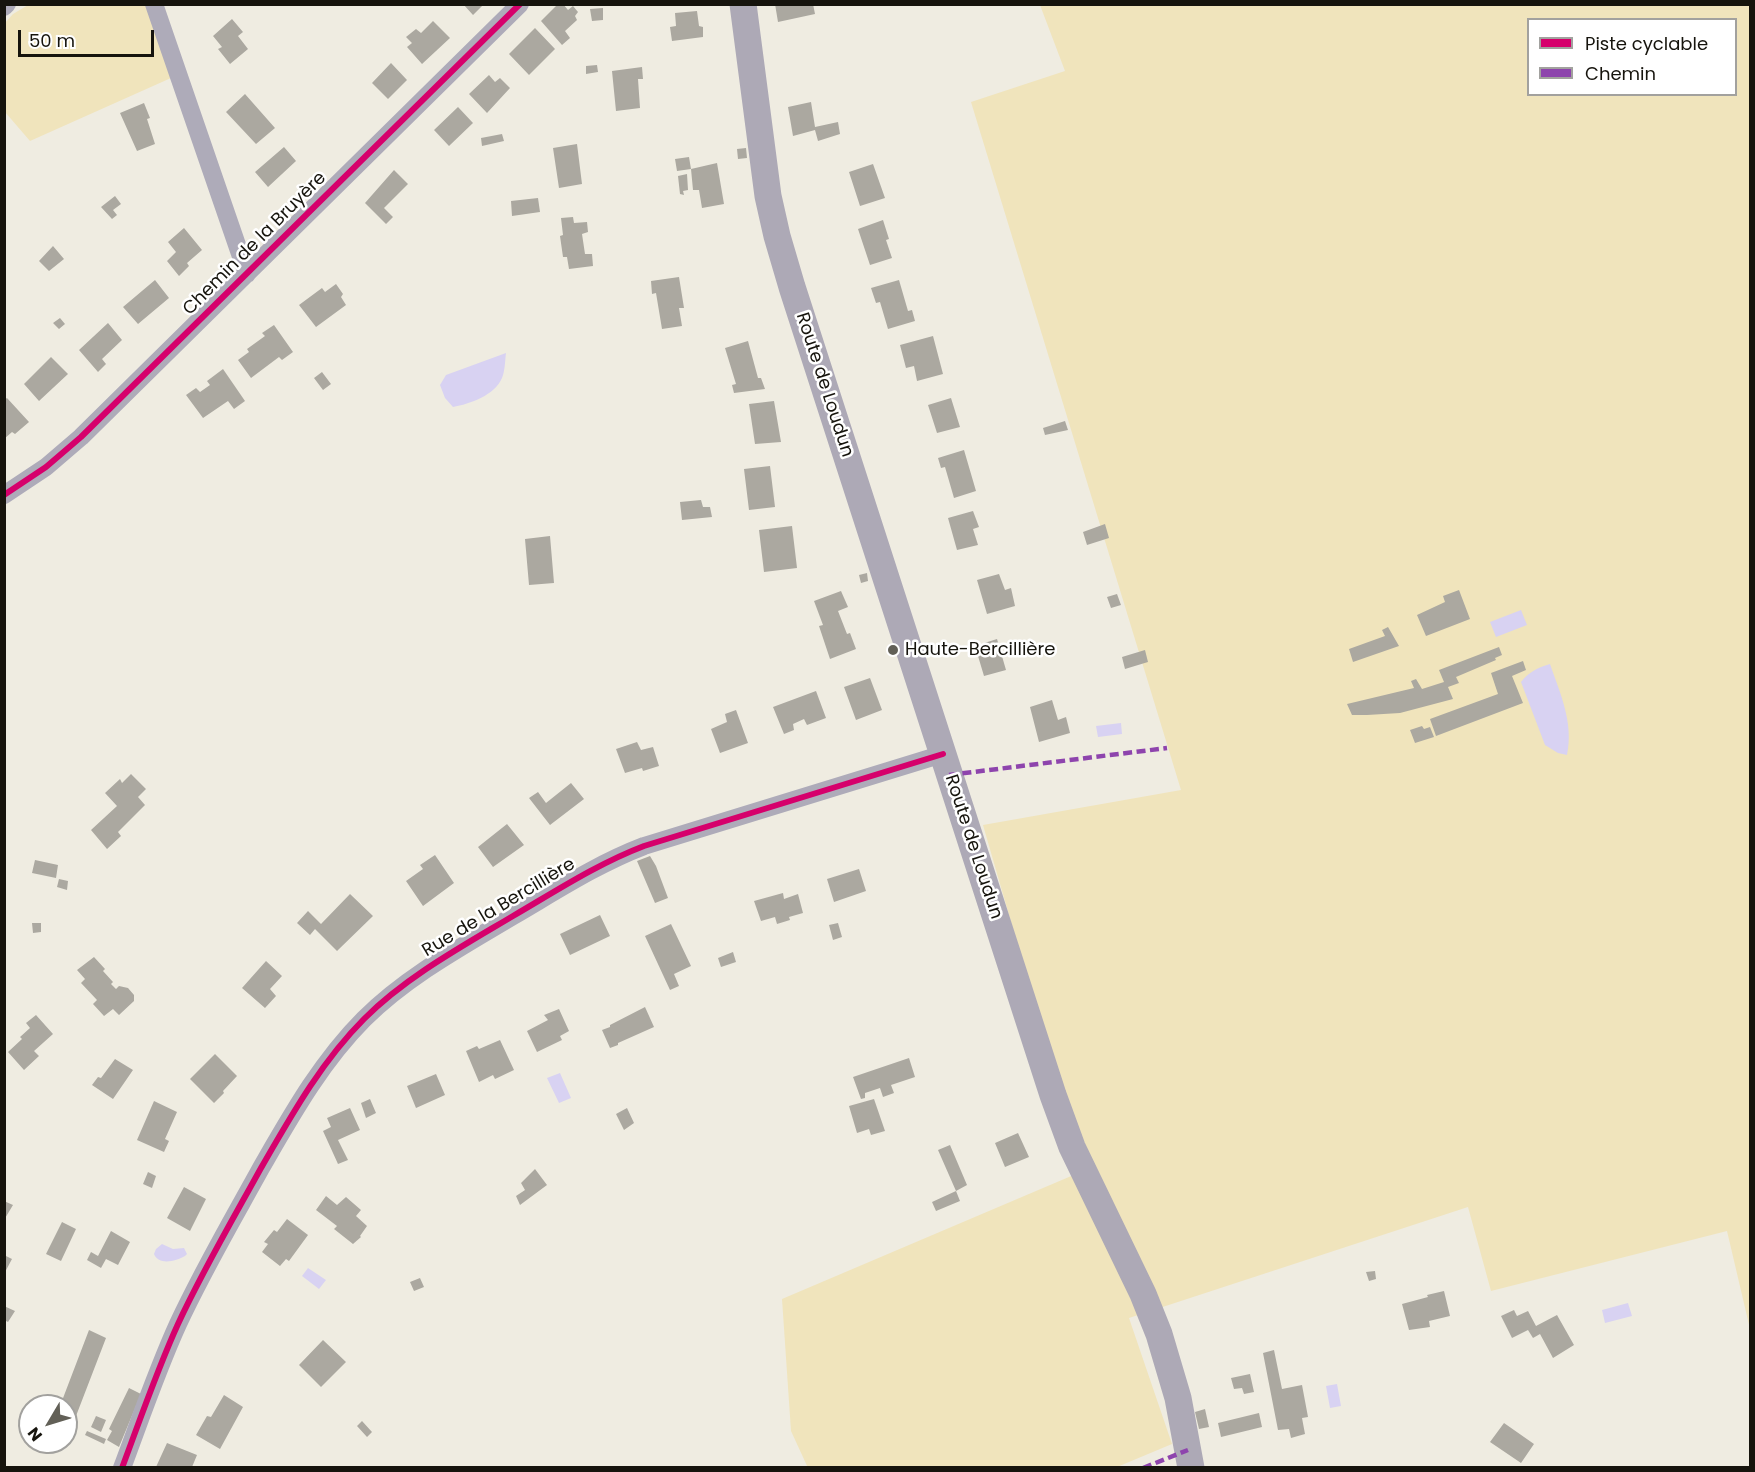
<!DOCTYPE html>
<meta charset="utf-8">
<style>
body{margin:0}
#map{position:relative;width:1755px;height:1472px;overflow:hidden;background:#efece1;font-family:Poppins,sans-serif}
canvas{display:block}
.frame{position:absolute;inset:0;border:6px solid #16140d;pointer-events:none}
.legend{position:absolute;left:1527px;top:18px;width:210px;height:78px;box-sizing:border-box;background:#fff;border:2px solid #a2a19e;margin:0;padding:8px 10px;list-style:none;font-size:18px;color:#16140d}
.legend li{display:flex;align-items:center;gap:12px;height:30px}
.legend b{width:30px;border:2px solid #a2a19e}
.north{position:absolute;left:18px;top:1394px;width:60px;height:60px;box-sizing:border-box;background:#fff;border:2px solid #a2a19e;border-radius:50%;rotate:232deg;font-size:16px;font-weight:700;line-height:24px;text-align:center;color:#16140d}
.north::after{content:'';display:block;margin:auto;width:21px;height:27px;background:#626057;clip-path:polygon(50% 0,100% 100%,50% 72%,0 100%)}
.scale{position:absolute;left:18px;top:30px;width:136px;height:27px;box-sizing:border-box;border:3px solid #16140d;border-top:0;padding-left:8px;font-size:18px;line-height:21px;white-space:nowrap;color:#16140d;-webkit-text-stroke:4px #fff;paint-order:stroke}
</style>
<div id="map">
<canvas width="1755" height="1472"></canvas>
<div class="frame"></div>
<ul class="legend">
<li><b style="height:8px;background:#d6006c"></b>Piste cyclable</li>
<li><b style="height:8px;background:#8e44ad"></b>Chemin</li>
</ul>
<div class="north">N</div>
<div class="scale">50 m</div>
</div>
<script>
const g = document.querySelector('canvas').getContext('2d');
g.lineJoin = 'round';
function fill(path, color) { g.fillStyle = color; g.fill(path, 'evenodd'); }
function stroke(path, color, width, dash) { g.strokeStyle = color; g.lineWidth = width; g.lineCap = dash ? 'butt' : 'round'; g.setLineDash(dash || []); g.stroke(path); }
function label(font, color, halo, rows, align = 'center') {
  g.font = font + ' Poppins,sans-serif'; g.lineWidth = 5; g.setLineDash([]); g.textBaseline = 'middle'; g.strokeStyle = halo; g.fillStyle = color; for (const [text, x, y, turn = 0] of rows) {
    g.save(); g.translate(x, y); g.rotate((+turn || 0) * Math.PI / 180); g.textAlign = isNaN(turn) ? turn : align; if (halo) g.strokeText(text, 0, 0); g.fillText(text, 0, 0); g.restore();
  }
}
const green = new Path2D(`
 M28,5H146L171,78L30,141L5,112L4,24L13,14Z
 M1040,5H1750V1329L1727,1231L1491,1291L1468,1207L1129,1318L1172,1444L1117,1467L808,1468L791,1431L782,1299L1083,1171L983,825L1181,790L971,102L1065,71ZM1528,20H1736V94H1528Z`);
const water = new Path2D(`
 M506,353C505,361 505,371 502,378C495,395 470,404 453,407L445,398L440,385L446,375Z
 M1521,610L1527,625L1496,637L1490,622Z
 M1550,664C1560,693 1574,723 1567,755L1558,753L1545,745L1521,682C1529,672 1537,668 1550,664Z
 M1121,723L1122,734L1098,737L1096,726Z
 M560,1073L571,1098L559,1103L547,1078Z
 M162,1244L173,1249L184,1248L187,1254L185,1256C176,1261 159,1266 154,1254L156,1249Z
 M308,1268L326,1280L319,1289L302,1276Z
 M1628,1303L1632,1316L1605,1323L1602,1310Z
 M1337,1384L1341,1406L1330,1408L1326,1386Z`);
const building = new Path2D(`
 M463,4H484L473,15Z
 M558,4H563L568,10L573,6L578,12L575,16L577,20L565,31L570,38L562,45L541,21Z
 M775,4H813L815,14L778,22Z
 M603,8V20L592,21L590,9Z
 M697,11L699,26L703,27V37L672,41L670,27L676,26L675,13Z
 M232,19L243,32L238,36L248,49L230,64L218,49L222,47L213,36Z
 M433,21L450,38L422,64L407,47L412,43L406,37L416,29L421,33Z
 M535,28L555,49L529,75L509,54Z
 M391,63L407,80L388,99L372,83Z
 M597,65L598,72L586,74V66Z
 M642,67L643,79H638L640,108L616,111L612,71Z
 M489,75L495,82L500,78L510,88L487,113L469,94Z
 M245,94L275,128L256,144L226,112Z
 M811,102L815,127L838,122L840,134L818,141L815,130L793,136L788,107Z
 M144,103L150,118L147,119L155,144L137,151L120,113Z
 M458,107L473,123L449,146L434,130Z
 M502,134L504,141L482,146L481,138Z
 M577,144L582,184L559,188L553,148Z
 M284,147L296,161L268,187L255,172Z
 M746,148L747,158L738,159L737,149Z
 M689,157L691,169L677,171L675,159Z
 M717,163L724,204L702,208L699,190H693L691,169Z
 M873,164L885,198L860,206L849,172Z
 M394,170L408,184L384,208L393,217L386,224L365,203Z
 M687,174L688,190L683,191L684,195L680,194L678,176Z
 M115,196L121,204L113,210L117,215L112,219L101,207Z
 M538,198L540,212L512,216L511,201Z
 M573,217L574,223L587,222L588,232L582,234L585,254H592L593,266L569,269L567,257H563L560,236L563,235L561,218Z
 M883,220L889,239L886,240L892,258L870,265L858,229Z
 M184,228L202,250L187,263L189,266L179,276L167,261L176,252L168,242Z
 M53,246L64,259L49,271L39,261Z
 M679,277L684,308H679L682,326L662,329L656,293L652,294L651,281Z
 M155,280L169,298L138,324L123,307Z
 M899,280L908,311L912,310L915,321L888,329L880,302L876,303L871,288Z
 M336,284L343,294L341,297L346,305L316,327L299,305L322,288L325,292Z
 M60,318L65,324L59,329L53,323Z
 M108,323L122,340L102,359L106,364L98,372L79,350Z
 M274,325L293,352L282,360L279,357L251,378L238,360L249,352L247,349L265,336L262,333Z
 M933,336L943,374L917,381L914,366L906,368L900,345Z
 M748,341L758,378H761L765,389L734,393L732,385L736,384L725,348Z
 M51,357L68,374L39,401L24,384Z
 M223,369L245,401L234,409L228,401L203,418L186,395L196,388L200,392L210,385L207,381Z
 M322,372L331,384L323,390L314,378Z
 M7,398L29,422L15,434L12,432L4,439V400Z
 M951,398L960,427L937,433L928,405Z
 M774,401L781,442L755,444L749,404Z
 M1065,421L1068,430L1045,435L1043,428Z
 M964,450L976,491L954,498L945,467L941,468L938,458Z
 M770,466L775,507L749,510L744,469Z
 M701,500L703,507H710L712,517L682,520L680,502Z
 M973,511L979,527L973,529L978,545L957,550L948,518Z
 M1105,524L1109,538L1087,545L1083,532Z
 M792,526L797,568L764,572L759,530Z
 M550,536L554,583L529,585L525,539Z
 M867,573L868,581L861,583L859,575Z
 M999,574L1005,590L1011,588L1015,606L987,614L977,580Z
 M1459,590L1470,619L1426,636L1417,615L1445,602L1443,596Z
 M841,591L848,607L838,611L847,634L850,633L856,649L830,659L819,626L823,625L814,601Z
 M1117,594L1121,605L1111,608L1107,597Z
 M1388,627L1399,646L1353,662L1349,649L1385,636L1382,630Z
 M997,639L1006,670L984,676L975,646Z
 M1499,647L1502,655L1495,658L1496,660L1456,677L1459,683L1448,687L1453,699L1400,713L1367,715H1352L1347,704L1414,688L1411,681L1416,679L1422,689L1444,682L1439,670Z
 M1145,650L1148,662L1125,669L1122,657Z
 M1523,661L1526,670L1512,676L1523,703L1436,736L1430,719L1498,694L1491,673Z
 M870,678L882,710L856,720L844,687Z
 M816,691L826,718L807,725L804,719L793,724L794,730L784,734L773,707Z
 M1052,700L1058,720L1066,717L1070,733L1039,742L1030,707Z
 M736,710L748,743L720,753L711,729L727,722L725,714Z
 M1422,726L1424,729L1430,727L1434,737L1415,743L1410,730Z
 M637,742L641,750L653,747L659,766L643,771L642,768L625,773L616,749Z
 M131,774L146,789L138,797L145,805L118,832L121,836L107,849L91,830L117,806L105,793L120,779L122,783Z
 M571,783L584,799L550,825L529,798L538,792L546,803Z
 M507,824L524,845L493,867L478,847Z
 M435,855L454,883L423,906L406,881L423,869L420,865Z
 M650,856L656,866L668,898L655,903L637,861Z
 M35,860L58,865L56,878L32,873Z
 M859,869L866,891L834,902L827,879Z
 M59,879L68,881L67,890L57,887Z
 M783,893L784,899L798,894L803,913L789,917L790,920L777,924L775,917L761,921L754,901Z
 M350,894L373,916L337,951L315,929L310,935L297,923L308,911L321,924Z
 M600,915L610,936L570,955L560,934Z
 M32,923H41V932L33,933Z
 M838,923L842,937L833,940L829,925Z
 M671,924L691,966L674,974L679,986L670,990L645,936Z
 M733,952L736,962L721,967L718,958Z
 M94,957L105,969L103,971L113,982L111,984L116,989L119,986L128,988L134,995V1001L119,1015L113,1009L104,1016L93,1004L97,1000L81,983L85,979L77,970Z
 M266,961L282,976L270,989L276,996L265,1008L242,988Z
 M645,1007L654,1027L618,1043V1045L610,1048L602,1030L610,1027V1025Z
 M559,1009L569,1031L560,1036L562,1040L537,1052L527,1031L548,1020L544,1015Z
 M36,1015L53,1034L34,1051L39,1056L24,1070L8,1052L22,1039L20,1037L30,1028L26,1023Z
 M500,1040L514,1070L495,1079L493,1075L479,1082L466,1051L477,1046L479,1049Z
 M215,1054L237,1076L223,1091L224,1093L214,1103L190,1079Z
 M909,1058L915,1077L891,1085L894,1093L883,1097L880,1088L865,1093V1098L861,1099L853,1077Z
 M115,1059L133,1070L113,1099L92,1085L98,1077L101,1078Z
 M436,1074L445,1095L416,1108L407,1086Z
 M370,1099L376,1113L366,1118L361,1103Z
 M874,1099L885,1131L871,1135L869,1129L857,1133L849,1106Z
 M154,1101L177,1112L165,1139L169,1141L164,1152L137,1140Z
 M350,1108L360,1130L338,1140L348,1160L338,1164L323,1131L331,1127L327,1118Z
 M627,1108L634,1123L624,1130L616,1114Z
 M1018,1133L1029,1157L1005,1167L995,1143Z
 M950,1145L967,1185L956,1191L938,1150Z
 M535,1169L547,1185L520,1205L516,1196L525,1190L521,1183Z
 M148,1172L156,1176L152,1188L143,1184Z
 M184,1187L206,1199L190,1231L167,1218Z
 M956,1191L960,1201L936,1211L932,1202Z
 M326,1196L337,1205L346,1197L361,1210L356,1216L367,1226L360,1236L361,1237L353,1244L334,1229L337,1226L316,1210Z
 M4,1201L13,1205L4,1220Z
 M287,1219L308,1235L289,1261L286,1259L280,1266L262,1252L268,1244L264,1242L274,1230L277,1232Z
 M62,1222L76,1229L61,1261L46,1254Z
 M111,1231L130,1242L118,1265L106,1259L101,1268L87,1260L91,1252L98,1256Z
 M4,1255L12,1259L4,1274Z
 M1375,1271L1376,1279L1369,1281L1366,1272Z
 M420,1278L424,1287L414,1291L410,1282Z
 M1444,1291L1450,1316L1429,1321L1430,1327L1409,1330L1402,1304L1428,1297L1427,1295Z
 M4,1306L15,1311L8,1322L4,1320Z
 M1514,1310L1517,1316L1528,1311L1536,1326L1557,1315L1574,1345L1553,1358L1540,1334L1533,1338L1528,1330L1512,1338L1501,1316Z
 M89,1330L106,1338L66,1442V1406H60Z
 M323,1340L346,1362L321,1387L299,1365Z
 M1274,1350L1282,1389L1302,1385L1308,1417L1302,1418L1305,1434L1291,1438L1289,1429L1278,1430L1263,1353Z
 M1250,1374L1254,1392L1244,1394L1242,1388L1234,1389L1231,1378Z
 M129,1388L141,1394L119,1447L107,1440L112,1431L109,1429Z
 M224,1395L243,1407L220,1449L196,1435L207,1416L211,1417Z
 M1205,1409L1209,1427L1199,1429L1195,1412Z
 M1259,1413L1262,1427L1221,1437L1218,1423Z
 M96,1416L106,1420L101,1432L91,1427Z
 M362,1421L372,1432L367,1437L357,1426Z
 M1504,1423L1534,1444L1521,1463L1490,1442Z
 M87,1431L106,1439L104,1444L85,1435Z
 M167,1443L197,1455L192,1467H156Z`);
const minor = new Path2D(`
 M154,4L247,274
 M4,7L7,4
 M4,495L46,467L81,437L520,4
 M122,1468C140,1420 157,1370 178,1324C203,1270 233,1219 261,1168C291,1116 321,1062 364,1019C406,977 461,947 513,916C556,891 597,864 644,846L943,754`);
const secondary = new Path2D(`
 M743,4L768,196L777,236L792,287L1053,1095L1072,1147L1143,1294L1159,1334L1178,1398L1191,1468`);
const quiet = new Path2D(`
 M949,775L1167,748
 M1143,1468L1188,1450`);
const cycleway = new Path2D(`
 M4,495L46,467L81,437L520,4
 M122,1468C140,1420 157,1370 178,1324C203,1270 233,1219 261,1168C291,1116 321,1062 364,1019C406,977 461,947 513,916C556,891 597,864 644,846L943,754`);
const markers = [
 [893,650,6,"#626057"]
];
const streetNames = [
 ["Chemin de la Bruyère",255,244,-45],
 ["Route de Loudun",824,385,72],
 ["Route de Loudun",973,847,72],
 ["Rue de la Bercillière",499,908,-31]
];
const poiNames = [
 ["Haute-Bercillière",905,650]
];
fill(green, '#f0e4bc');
fill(water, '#d8d2f2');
fill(building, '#aba8a0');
stroke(minor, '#aeabb9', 18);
stroke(secondary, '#ada9b6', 27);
stroke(quiet, '#8e44ad', 4.5, [9, 4.5]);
stroke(cycleway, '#d6006c', 6);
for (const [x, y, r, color] of markers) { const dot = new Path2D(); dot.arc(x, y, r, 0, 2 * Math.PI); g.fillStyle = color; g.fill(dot); stroke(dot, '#fff', 2); }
label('18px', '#16140d', '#fff', streetNames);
label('18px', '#16140d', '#fff', poiNames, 'left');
</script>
